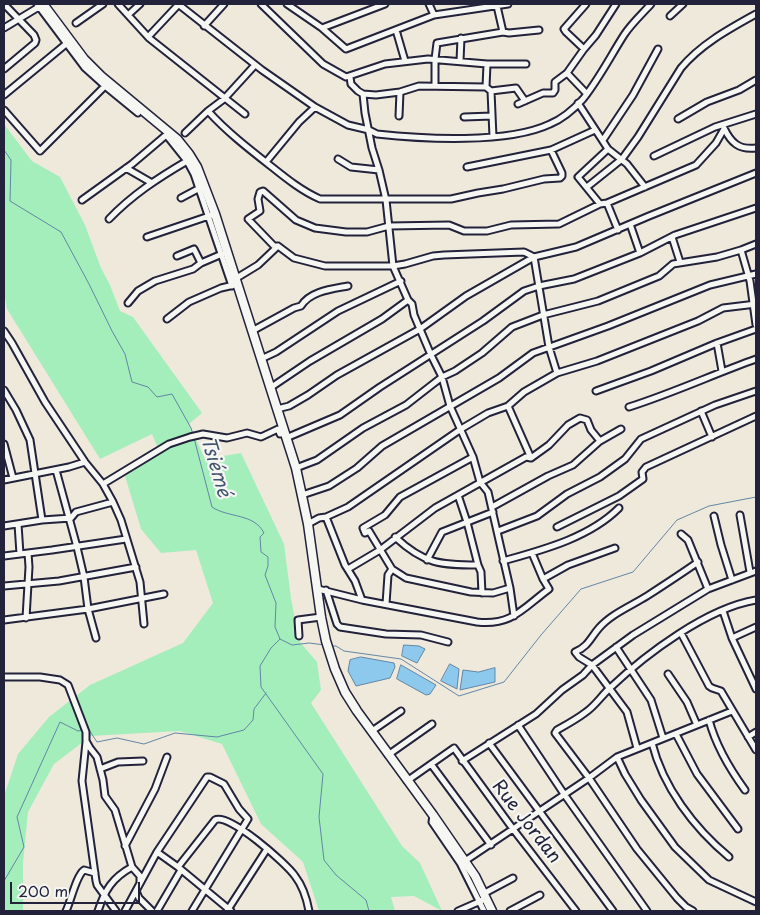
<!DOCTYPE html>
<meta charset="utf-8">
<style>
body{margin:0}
#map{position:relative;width:760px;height:915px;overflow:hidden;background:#efe9dc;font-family:"Playpen Sans",sans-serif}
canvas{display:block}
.frame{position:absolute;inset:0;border:5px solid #22223b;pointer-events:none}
.scale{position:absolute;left:10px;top:882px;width:130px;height:22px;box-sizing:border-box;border:2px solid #22223b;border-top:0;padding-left:6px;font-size:15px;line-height:18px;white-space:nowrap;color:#22223b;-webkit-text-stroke:4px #f6f6f2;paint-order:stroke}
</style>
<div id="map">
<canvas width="760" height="915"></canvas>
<div class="frame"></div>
<div class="scale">200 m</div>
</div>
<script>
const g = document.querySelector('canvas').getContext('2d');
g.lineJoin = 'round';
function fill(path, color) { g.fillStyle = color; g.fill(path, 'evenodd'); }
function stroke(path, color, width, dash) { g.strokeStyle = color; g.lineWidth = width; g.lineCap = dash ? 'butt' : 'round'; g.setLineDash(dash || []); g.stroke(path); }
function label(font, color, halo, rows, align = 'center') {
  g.font = font + ' "Playpen Sans",sans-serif'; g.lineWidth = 4.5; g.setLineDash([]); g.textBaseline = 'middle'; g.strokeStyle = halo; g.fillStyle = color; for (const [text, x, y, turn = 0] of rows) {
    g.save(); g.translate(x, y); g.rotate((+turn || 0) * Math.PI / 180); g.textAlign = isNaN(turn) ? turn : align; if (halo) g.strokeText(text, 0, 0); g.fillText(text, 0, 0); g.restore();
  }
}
const green = new Path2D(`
 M4,124L32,161L60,177L85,225L101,268L110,285L120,311L133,317L202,413L189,424L205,459L241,453L284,544L291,598L299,641L317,662L321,690L311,703L402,846L420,863L442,911L414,896L391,897L395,911H319L303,862L261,824L222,744L180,731L91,736L54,764L28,812L23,863V911H4V796L18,754L49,717L90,685L183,643L213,603L196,550L161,553L141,529L125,476L173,446L168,441L157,446L152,434L100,459L7,309L4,292Z`);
const water = new Path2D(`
 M404,645L419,646L425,649L417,663L402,656Z
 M361,657L394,663L395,667L390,678L356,686L348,671L350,660Z
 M450,664L459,669L457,689L441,681Z
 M401,665L436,685L430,694L426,695L397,679Z
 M495,668V682L460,690L463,670L478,672Z`);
const stream = new Path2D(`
 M4,150L11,160L10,201L61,232L89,284L112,331L125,354L132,382L148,387L157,397L172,394L191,428L193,434
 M194,438L212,507C228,518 254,513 264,533L260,537L261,552L268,557V566L265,575L276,603L275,627L280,639L271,648L260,666L261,687L323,774L319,817L324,860L336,875L366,900L369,911
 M280,639L292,645L309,643L325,645
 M331,646H336L344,651L401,659L459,696L504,682L541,635L581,589L633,572L677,520L709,506L756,497
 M87,730H89L97,742L117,738L144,744L175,733L217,737L244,730L253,720L254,709L266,693
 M4,881L24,847L17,817L60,722L78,731L83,730`);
const minor = new Path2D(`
 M4,4L34,35L36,40L35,43L4,69
 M37,4L85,68L105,86L138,113
 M118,4L149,38L245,114
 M178,4L262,70L315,107L348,125L369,130L377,134C423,139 508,144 550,124C562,119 574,109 583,99C599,79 610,57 624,35C631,24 642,14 651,4
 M261,4L323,64L346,77L385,64L428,59L487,64H526
 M287,4L322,28L346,49L434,15L508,4
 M429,4L434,15
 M497,6L503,32
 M128,15L140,4
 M670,16L683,4
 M76,23L103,4
 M204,26L224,4
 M4,28L42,5
 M322,28L385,4
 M396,30L405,61
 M148,37L179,4
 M584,49L566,32L564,29L586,4
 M460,61L461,38
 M567,73L587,94
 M350,77L351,84L358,91L363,94L376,95L400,92L419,86L486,87L491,91L516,88L525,101
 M435,86V59L437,43L503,32L509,33L539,30
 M486,87L487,64
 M491,91L493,137
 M363,94L365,113L372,148L379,170L386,200L393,266L408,300L412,304L414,315L431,355L442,377L450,406L473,457L480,482L488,492L510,588L514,616
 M4,95L66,44
 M578,103L608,149L627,164L645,187
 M518,104L543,93H553L555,90V82L567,73L584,49L596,35L616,4
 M4,110L40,151L105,86
 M208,111C227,132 249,149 272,167C287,179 302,191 320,199H451L478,193L503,189L544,179L560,178L562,176V173L551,150
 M399,116L400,92
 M464,117L492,116
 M678,119L707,102L739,90L756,80
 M724,128C731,143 739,150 756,148
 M185,133L208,111L224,99L255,65
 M603,140L633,95L658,49
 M654,156L715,127L756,114
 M338,159L351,167L379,170
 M266,162L299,122L315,107
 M467,167L551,150L595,130
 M126,168L152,183
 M587,187L622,159L638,137L681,68C701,44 729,29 756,14
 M181,198L196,190L203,188
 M82,200L132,164L165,136H167L187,161L194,174L232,286
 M607,203L618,230
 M600,204L578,177L608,149
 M109,219C132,195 158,178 187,161
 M630,224L640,253
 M147,237L212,215
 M672,237L680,262
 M741,250L750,281L756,325
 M177,256L194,249L201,263
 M235,279L258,265L278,246
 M128,303L138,291L155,281L193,269L201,263L222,254
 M167,319L189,302L221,288L234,285
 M4,331L12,343L45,402L85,462L103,484L113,502L121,520L140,582L144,624
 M252,331L294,308L301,306C310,291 332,289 348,286
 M717,343L722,371
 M261,359L276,352L338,311L401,281
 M557,373L549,347L534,257L524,252L444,255L433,256L405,264L393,266H325L294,258L278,246H274L248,219L260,211L258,199L260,192L263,191L296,220L315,228L346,232H367L389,226L449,225L464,231H487L511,225L559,224L600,204L607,203L696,165L716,143L724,129
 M270,388L310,361L382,319L408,300
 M4,390L16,410L30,440L42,520
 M596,391L651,371L717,343L756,329
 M508,406L531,458
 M629,407C673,393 714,374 756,359
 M277,409L289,406L308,395L337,375L420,329L466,296L534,257L576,247L649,216L756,173
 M701,411L712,437
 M286,438L340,415L380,387L483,321L524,291L539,286L574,279L640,253L675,235L756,208
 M4,444L13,478
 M473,457L400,497L385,515L363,528L365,533L369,531L392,569L406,578L471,592L493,593L510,588
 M296,468L317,460L363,428L406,405L442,377L455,371L482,353L512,327L543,315L598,301L659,276L673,264L717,257L741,250L756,244
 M56,470L77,547L84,577L88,609L96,638
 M4,480L69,467L85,462
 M103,484L169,444L190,437L203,434L227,438L247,433L261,437L278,429L280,434L284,433
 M302,495L329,486L357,468L382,446L499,378L533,353L608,326L710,285L756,274
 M458,495L467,522L478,565L481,572L482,593
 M492,507L548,476L573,465L600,441L621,429
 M740,515L750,572
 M714,516L721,545L732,580
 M326,517L345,565L355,581L362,600
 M18,524L20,554
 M308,524L319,518L326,517L348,507L461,429L488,413L508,406L524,392L557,373L597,361L698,321L723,308L756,304
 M4,526L42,520L71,518L76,512L113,502
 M557,527L619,496L643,479L642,472L646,467L756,416
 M498,531L537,516L567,494L600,477L625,459L641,439L715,405L756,391
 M681,534L688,540L708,589
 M395,537C424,564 440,565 478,565
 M4,556L52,550L126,539
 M427,560L442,532L493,512
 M503,561C542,550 589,538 619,508
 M348,569L380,550L435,508L526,457L531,458L549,445L568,425L580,418L587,420L591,430L600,441
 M543,579L568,565L615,548
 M4,586L59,581L136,567
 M318,589L362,600L477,622C512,626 523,608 549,589L543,579L532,553
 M326,590L337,624L340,627L386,634L421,635L448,642
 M386,604L388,575L392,569
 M723,611L732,638L756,689
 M26,618L29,567L28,553
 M4,620L88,609L164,594
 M681,633L709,686L712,688L721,691L756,750
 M299,636L298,620L321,617
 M732,638L756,627
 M616,647L651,700L663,738
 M668,674L687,702L697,725
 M4,677H40L60,680L68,685L86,732V741L90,748L97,757L103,780L105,796L115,810L132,867L140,876V882
 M709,720C716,746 729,768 745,790
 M518,725L564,794L647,911
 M372,731L401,711
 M676,734L697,774L738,829
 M748,737L756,732
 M86,742L82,781L96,881L97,885L116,911
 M489,743L613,911
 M652,743C663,787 694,828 729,857
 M637,748L627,712L592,665L579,657L575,652C588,647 591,637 599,628C611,614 631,606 647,596C664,585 681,574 698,562
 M388,755L432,724
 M617,757L625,774L641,800L675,847L709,880L756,902
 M462,761L536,714L562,690L583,675L592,665L633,635L708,589L756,571
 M431,764L491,845
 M100,769L118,762L143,761
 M407,781L454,748L513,829L576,911
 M433,815L432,822L460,863L484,911
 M125,846L155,789L167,757
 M157,852L178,867L231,911
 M465,861L589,778L617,757L732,711
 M178,867L215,820C228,812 286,863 295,876C302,885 307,900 309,911
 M136,891L139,898L152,911
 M483,894L513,878
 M66,911C71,901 76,876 84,870L95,873
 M98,911C105,890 112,878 132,867
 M125,911L157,852L207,777H210L224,784L239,809L248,819L192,911
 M157,911L181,870
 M227,911L267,849
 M458,911L483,900
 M510,911L540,895
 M693,911L686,907L677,898L637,849L589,778L555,733L557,730C566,725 577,719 586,712C595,706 602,695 610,688C646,654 707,608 756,600`);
const primary = new Path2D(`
 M43,4L84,59L101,76L177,139L189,154L197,167L215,214L296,468L308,524L321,617L326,641L335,669L345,692L357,711L433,815L475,876L492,911`);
const streetNames = [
 ["Rue Jordan",526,822,52]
];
const waterNames = [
 ["Tsiémé",215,467,73]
];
fill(green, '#a4eebc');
fill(water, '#8cc9ec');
stroke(water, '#6286a5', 1);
stroke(stream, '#6286a5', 1);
stroke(minor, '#22223b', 9);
stroke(primary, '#22223b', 11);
stroke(minor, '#f6f6f2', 5);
stroke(primary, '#f6f6f2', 8);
label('18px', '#22223b', '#f6f6f2', streetNames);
label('italic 19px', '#425470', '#f6f6f2', waterNames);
</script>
